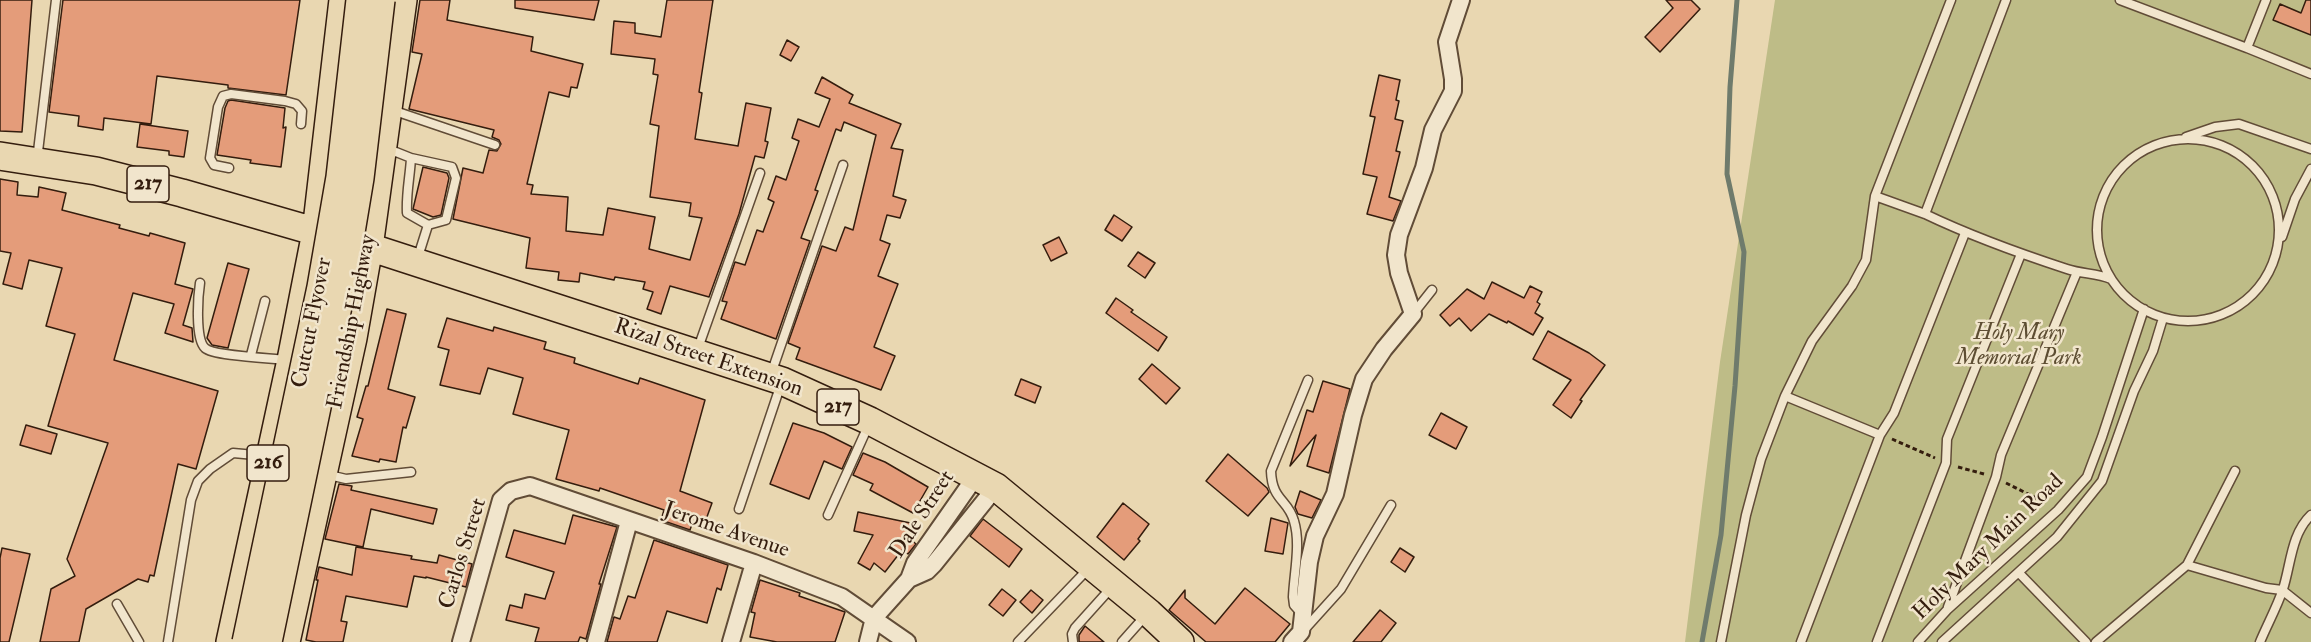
<!DOCTYPE html>
<style>
body{margin:0}
canvas{display:block;background:#e9d7b1}
</style>
<canvas width="2311" height="642"></canvas>
<script>
const g = document.querySelector('canvas').getContext('2d');
g.lineJoin = 'round';
function fill(path, color) { g.fillStyle = color; g.fill(path, 'evenodd'); }
function stroke(path, color, width, dash) { g.strokeStyle = color; g.lineWidth = width; g.lineCap = dash ? 'butt' : 'round'; g.setLineDash(dash || []); g.stroke(path); }
function label(font, color, halo, rows, align = 'center') {
  g.font = font + ' "IM FELL Double Pica",serif'; g.lineWidth = 5; g.setLineDash([]); g.textBaseline = 'middle'; g.strokeStyle = halo; g.fillStyle = color; for (const [text, x, y, turn = 0] of rows) {
    g.save(); g.translate(x, y); g.rotate((+turn || 0) * Math.PI / 180); g.textAlign = isNaN(turn) ? turn : align; if (halo) g.strokeText(text, 0, 0); g.fillText(text, 0, 0); g.restore();
  }
}
const green = new Path2D(`
 M1775,0H2311V642H1685L1720,362Z`);
const stream = new Path2D(`
 M1702,642L1721,535L1735,386L1744,252L1727,174L1730,87L1737,0`);
const building = new Path2D(`
 M0,0H32L22,132L0,131Z
 M63,0H300L286,95L228,88V85L157,76L151,124L104,118L103,130L78,126L79,116L49,112Z
 M420,0H450L447,20L533,37L531,51L583,64L577,88L571,87L569,97L549,92L527,184L533,185L531,194L568,197L566,231L603,235L608,208L655,217L649,249L690,260L702,218L689,216L691,203L650,197L659,126L650,124L658,75L653,74L655,59L611,54L614,21L635,23V33L661,37L667,0H713L699,92L702,93L695,139L738,146L746,103L771,108L765,141L768,142L764,158L755,156L739,214L709,297L670,286L661,314L647,309L653,292L643,289L645,282L615,277L614,280L580,273L579,282L558,280L559,272L526,268L530,238L453,219L463,168L483,173L489,150L497,151L501,144L499,140L492,137L494,130L409,109L422,54L412,52Z
 M515,0H599L594,20L515,8Z
 M1666,0H1691L1700,9L1660,52L1645,37L1673,8Z
 M2306,0H2311V35L2273,20L2280,4L2301,13Z
 M787,40L799,47L791,61L780,55Z
 M1379,75L1400,80L1396,100L1399,101L1395,119L1403,121L1396,151L1400,152L1389,197L1401,201L1393,221L1367,214L1377,177L1363,174L1375,117L1370,116Z
 M822,77L853,95L849,103L901,124L891,148L903,150L893,196L906,200L900,218L887,215L880,240L890,244L878,276L898,284L874,347L895,356L881,390L796,359L800,348L788,343L822,246L836,251L845,227L853,230L876,135L844,122L841,131L836,129L815,190L818,191L801,238L810,241L776,339L721,319L727,302L722,301L735,262L745,265L757,230L763,232L774,202L768,199L776,176L786,180L799,141L792,138L798,119L819,127L830,99L815,93Z
 M231,100L285,108L283,128L286,127L281,167L250,163L251,160L217,155L225,108L228,101Z
 M140,124L188,131L184,157L169,155V151L137,147Z
 M423,167L447,173L449,178L441,215L433,217L413,209Z
 M0,179L18,182L17,195L38,197L39,187L66,193L62,210L120,225L119,228L149,236L150,233L185,243L175,284L193,289L183,325L192,328L193,342L165,333L174,304L133,293L114,360L218,391L196,469L178,464L154,576L150,575L148,582L138,579L86,609L79,642H40L51,589L75,576L67,559L108,443L48,426L75,334L46,326L62,268L29,260L22,289L3,284L11,253L0,251Z
 M1114,215L1132,227L1122,241L1105,230Z
 M1059,237L1067,253L1051,261L1043,245Z
 M1138,252L1155,263L1145,278L1128,266Z
 M228,263L249,269L228,348L212,345L207,338Z
 M1492,282L1524,298L1530,286L1542,292L1537,302L1540,304L1535,313L1543,318L1533,335L1508,321L1507,323L1489,314L1471,331L1459,318L1450,326L1440,315L1467,289L1484,299Z
 M1116,298L1133,310L1131,312L1167,337L1158,351L1106,313Z
 M387,309L406,314L388,389L415,397L406,428L403,427L396,462L380,459L379,462L352,456L363,419L357,417L366,386H368Z
 M447,318L493,331L494,327L546,342L544,349L575,358L574,363L638,384L640,378L705,400L680,491L712,503L704,525L693,521L690,530L661,520L664,510L600,488L599,491L556,479L569,430L513,414L523,378L488,368L480,394L440,385L449,350L438,347Z
 M1548,331L1589,353L1605,365L1580,400L1582,401L1571,418L1553,405L1571,380L1533,359Z
 M1152,364L1180,388L1166,404L1139,379Z
 M1021,379L1041,387L1035,403L1015,395Z
 M1323,381L1350,389L1329,473L1307,466L1316,435L1290,466L1307,410L1313,412Z
 M1441,413L1467,427L1456,449L1429,435Z
 M793,423L824,433L852,447L842,469L824,461L809,499L770,484Z
 M26,425L57,434L51,454L20,445Z
 M863,453L885,462L928,487L913,513L870,490L873,484L853,475Z
 M1228,454L1267,488L1269,492L1248,516L1206,481Z
 M339,484L352,486L351,490L437,509L433,524L371,509L363,547L325,539Z
 M1300,491L1321,500L1312,518L1298,514L1295,507Z
 M1123,503L1149,524L1138,539L1140,541L1124,560L1097,537Z
 M858,512L920,525L910,539L916,544L908,554L902,550L885,572L874,563L870,570L858,563L873,535L854,531Z
 M573,515L617,527L599,584H601L586,639L580,637L578,642H535L539,628L506,620L510,605L522,608L525,594L545,599L554,572L506,557L514,530L565,544Z
 M1271,518L1288,523L1283,554L1265,551Z
 M983,519L1022,549L1009,567L970,536Z
 M654,540L728,565L721,590L717,588L707,623L667,611L657,642H607L614,617L620,619L628,596L635,598Z
 M356,547L412,556L411,559L437,563L439,555L472,564L466,587L426,577V578L414,576L407,607L346,596L341,621L347,622L343,642H316L306,640L318,580H316L319,567L352,575Z
 M2,548L30,554L9,642H0V558Z
 M1400,548L1414,557L1405,572L1391,562Z
 M760,580L800,593L799,596L845,612L835,642H777L750,637L755,613L751,612Z
 M1245,588L1290,624L1275,642H1206L1169,610L1185,590V598L1215,624Z
 M1002,589L1016,600L1003,616L989,605Z
 M1031,590L1043,600L1032,613L1020,602Z
 M1380,610L1396,623L1381,642H1353Z
 M1085,626L1104,642H1079V635Z`);
const path = new Path2D(`
 M1892,439L1935,458
 M1958,467L1984,474
 M2006,483L2046,503`);
const lane = new Path2D(`
 M2006,0L1925,214C1971,236 2018,253 2067,269C2082,274 2097,273 2111,279
 M2120,0L2247,48
 M2266,0L2247,48L2311,74
 M392,110L495,145
 M2186,137L2215,127L2239,124L2311,149
 M2097 230a91 91 0 1 1 182 0a91 91 0 1 1-182 0Z
 M386,155L396,152L411,158C410,177 406,193 407,213L428,225L417,260
 M411,158L452,167L456,178L446,220L428,225
 M37,160L56,0
 M229,168L214,165L210,158L218,107L223,96L231,94L285,101L296,104L302,111L301,124
 M1875,196L1925,214
 M2282,237L2295,199L2311,169
 M200,283C198,296 195,339 205,348C213,356 271,358 287,360
 M1413,314L1432,290
 M697,351L760,173
 M251,355L265,301
 M771,374L843,165
 M1785,396L1880,435
 M325,474L346,479L411,472
 M739,509L781,384
 M828,515L869,424
 M2187,565L2266,588L2282,590L2311,613
 M2019,573L2086,642
 M117,604L139,642
 M1948,607L1996,477L2001,455L2077,272
 M1302,614L1294,605L1293,597C1294,573 1301,544 1294,521C1288,499 1272,501 1271,471L1308,380
 M1304,630L1341,589L1391,505
 M168,642L191,500L198,481L210,469L233,453L255,455L266,453
 M1018,642L1089,568
 M1073,642L1072,634L1075,628L1111,588
 M1122,642L1146,615
 M1721,642L1746,515L1761,459L1785,396L1812,341L1852,286L1866,260L1875,196L1951,0
 M1801,642L1880,435L1894,413L1965,233
 M1877,642L1946,463L1947,439L2021,254
 M1918,642L1947,610L2058,510L2087,477L2102,437L2144,309
 M1942,642L2057,537L2102,481L2134,391L2153,351L2163,318
 M2096,642L2187,565L2235,471
 M2260,642C2267,625 2277,607 2283,589C2291,564 2291,534 2311,515`);
const street = new Path2D(`
 M909,579L915,563L976,476
 M461,642L501,500L511,491L530,486L754,563L842,597L907,642
 M596,642L629,521
 M731,642L754,563
 M868,642L874,618L909,579L927,571L934,564L996,487
 M1292,642L1301,632L1309,562L1315,536L1335,494L1353,415L1364,379L1384,349L1413,314L1399,273L1396,255L1399,235L1424,168L1433,130L1453,91V79L1447,42L1461,0`);
const primary = new Path2D(`
 M0,156L96,171L182,193L369,247L782,381L870,421L996,487L1149,613L1180,642
 M230,642L291,360L316,232L343,0
 M286,642L353,338L369,247L403,0`);
const primaryBridge = new Path2D(`
 M246,642L321,287L340,177L360,0
 M268,642L341,292L360,178L381,0`);
const shields = [
 [148,184,42],
 [838,407,42],
 [268,463,42]
];
const shieldNames = [
 ["217",148,184],
 ["217",838,407],
 ["216",268,463]
];
const streetNames = [
 ["Friendship Highway",353,322,-79],
 ["Cutcut Flyover",313,323,-79],
 ["Rizal Street Extension",708,359,19],
 ["Dale Street",923,515,-57],
 ["Jerome Avenue",726,531,19],
 ["Holy Mary Main Road",1989,548,-44],
 ["Carlos Street",464,554,-73]
];
const parkNames = [
 ["Holy Mary",2019,334],
 ["Memorial Park",2019,359]
];
fill(green, '#bebc87');
stroke(stream, '#6f7b6c', 5);
fill(building, '#e49c7a');
stroke(building, '#341d0e', 1.5);
stroke(lane, '#614c37', 11);
stroke(street, '#614c37', 20);
stroke(primary, '#341d0e', 30);
stroke(path, '#341d0e', 3, [4.5, 3]);
stroke(lane, '#f1e5cc', 8);
stroke(street, '#f1e5cc', 16);
stroke(primary, '#e9d7b1', 27);
stroke(primaryBridge, '#341d0e', 30, []);
stroke(primaryBridge, '#e9d7b1', 27);
for (const [x, y, w] of shields) { const box = new Path2D(); box.roundRect(x - w / 2, y - 18, w, 36, 4.5); g.fillStyle = '#f1e5cc'; g.fill(box); stroke(box, '#341d0e', 1.5); }
label('bold 21px', '#341d0e', null, shieldNames);
label('22px', '#341d0e', '#f1e5cc', streetNames);
label('italic 22px', '#5d4d32', '#f1e5cc', parkNames);
</script>
